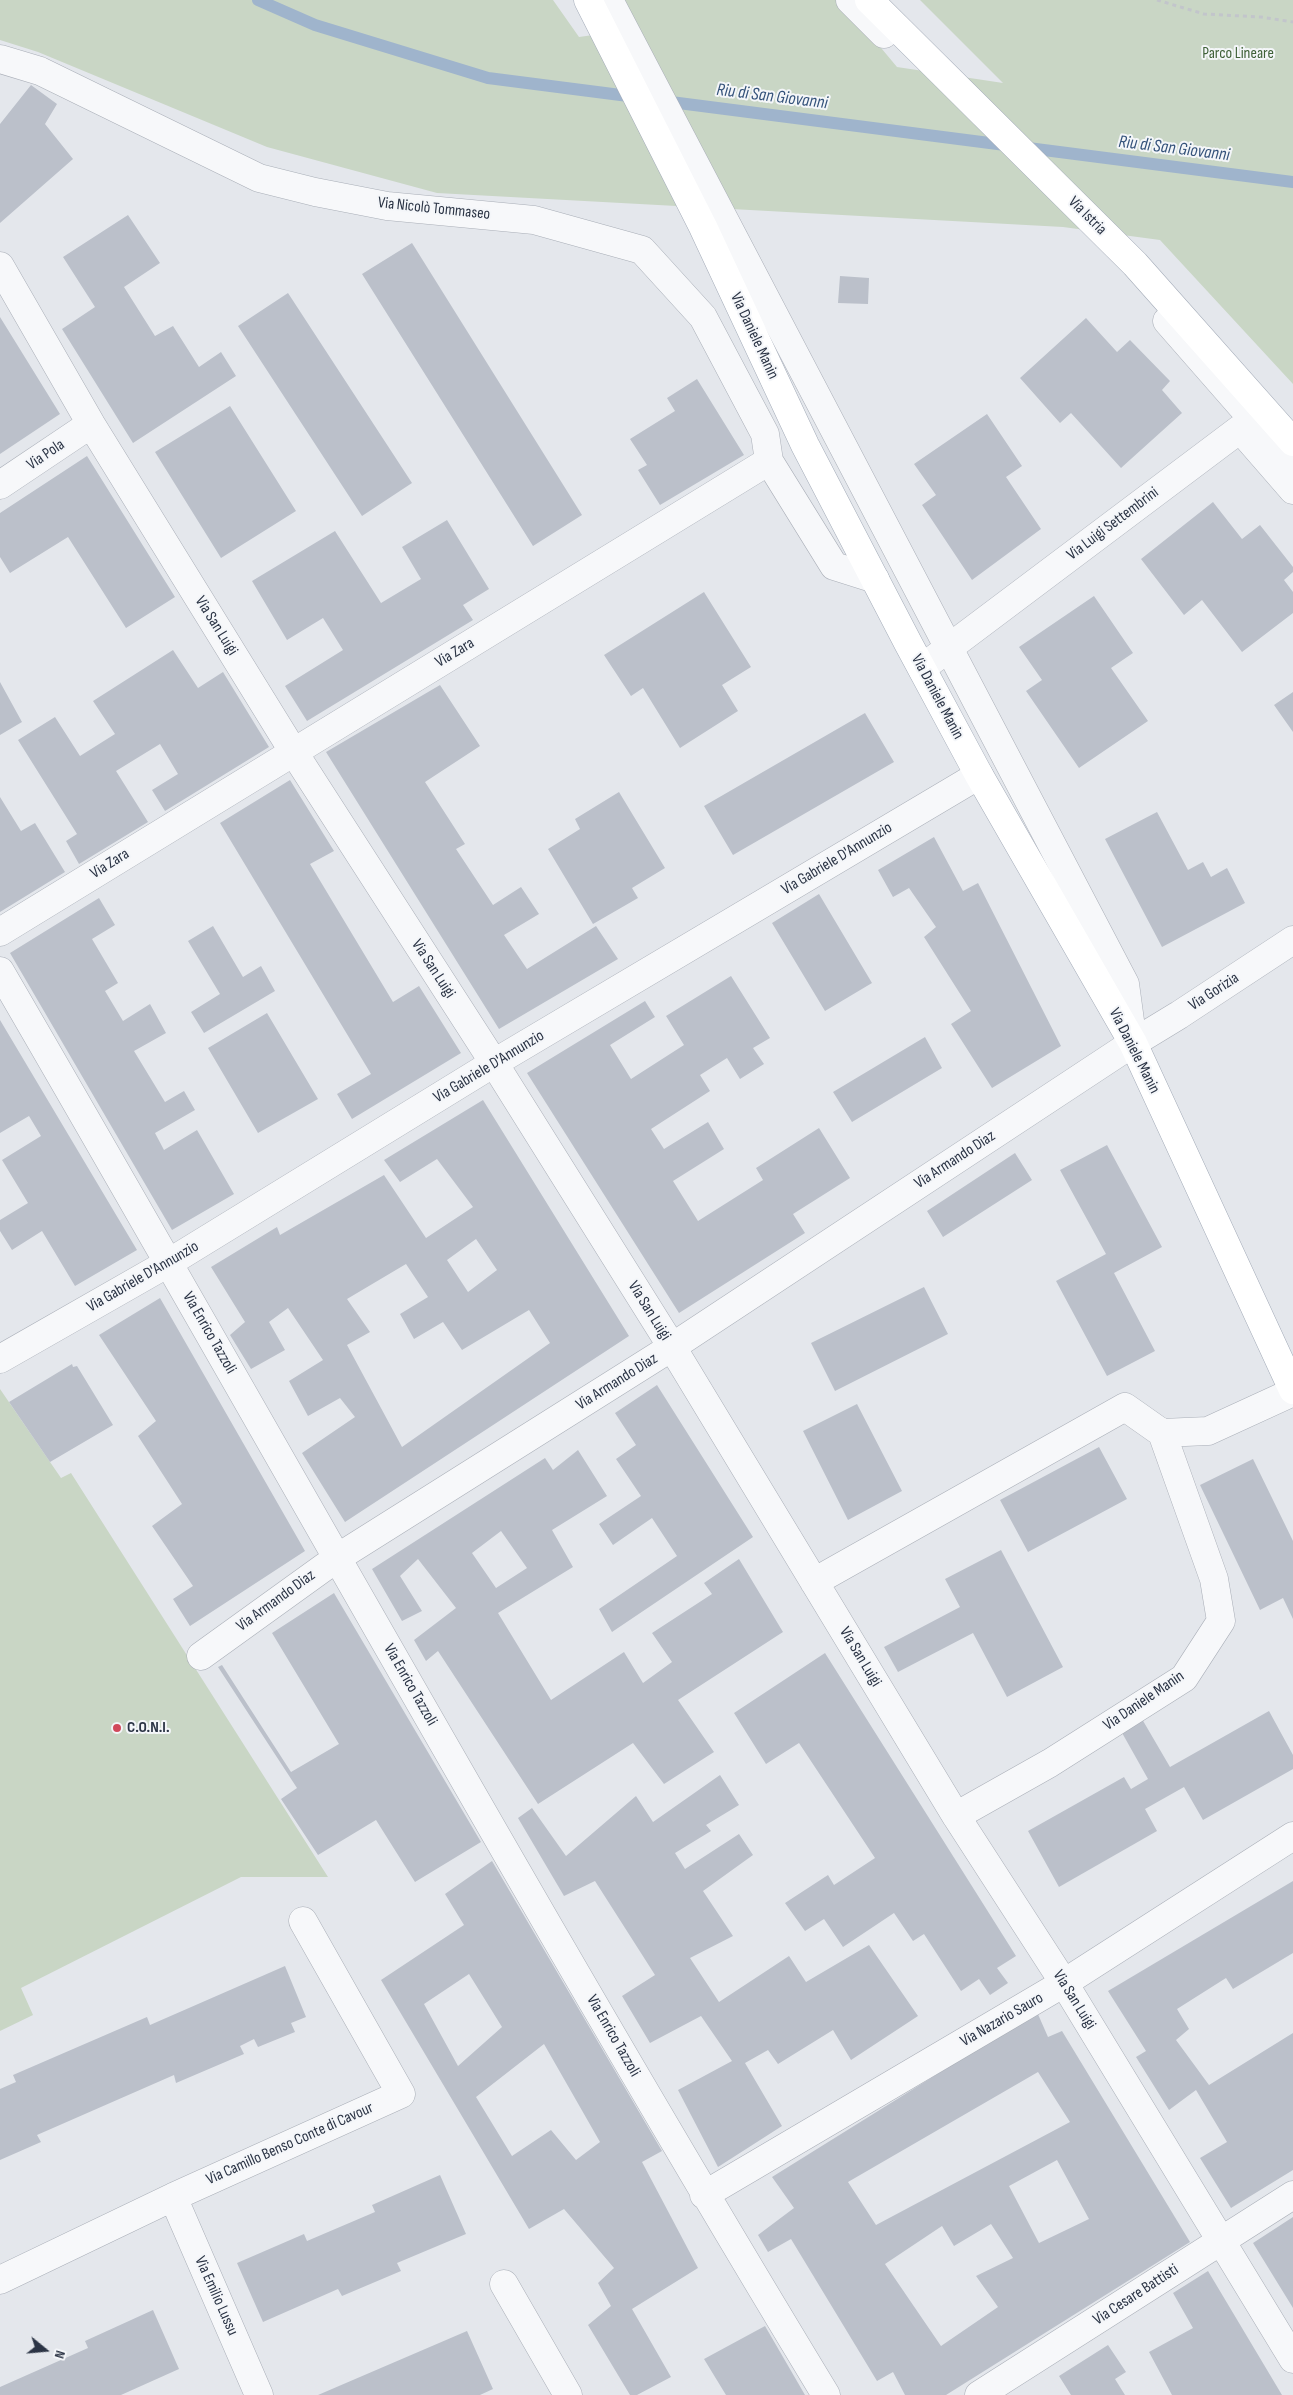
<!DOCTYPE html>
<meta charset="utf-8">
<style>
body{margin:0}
#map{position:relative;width:1293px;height:2395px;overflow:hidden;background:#e4e7ec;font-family:"Sofia Sans Condensed",sans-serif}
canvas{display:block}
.north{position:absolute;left:20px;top:2325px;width:50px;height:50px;-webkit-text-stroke:4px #f4f6f9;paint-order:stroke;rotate:107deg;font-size:14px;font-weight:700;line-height:20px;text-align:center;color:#2b3445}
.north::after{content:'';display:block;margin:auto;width:18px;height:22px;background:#2b3445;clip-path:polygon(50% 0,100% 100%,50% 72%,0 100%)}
</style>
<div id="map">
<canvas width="1293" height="2395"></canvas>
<div class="north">N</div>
</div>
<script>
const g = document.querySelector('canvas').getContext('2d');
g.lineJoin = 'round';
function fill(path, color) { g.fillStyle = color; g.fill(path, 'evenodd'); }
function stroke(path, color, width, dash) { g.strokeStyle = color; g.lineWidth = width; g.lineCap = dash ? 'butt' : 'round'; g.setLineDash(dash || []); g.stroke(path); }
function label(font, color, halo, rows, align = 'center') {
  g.font = font + ' "Sofia Sans Condensed",sans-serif'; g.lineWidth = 4; g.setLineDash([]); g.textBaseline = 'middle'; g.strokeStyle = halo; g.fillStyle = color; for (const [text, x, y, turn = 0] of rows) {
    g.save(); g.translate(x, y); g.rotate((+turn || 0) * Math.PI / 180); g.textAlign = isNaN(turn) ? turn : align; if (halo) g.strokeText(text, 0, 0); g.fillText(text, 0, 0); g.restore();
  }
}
const green = new Path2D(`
 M0,0H553L579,37L636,29L621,0H841L897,67L1003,83L920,0H1293V384L1160,240L1063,227L437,193L267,147L38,52L0,40Z
 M0,1389L61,1478L71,1473L328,1877H241L21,1988L33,2015L0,2031Z`);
const stream = new Path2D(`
 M258,0L315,25L488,78L636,97
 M663,101L1293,182`);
const building = new Path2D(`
 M31,85L57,104L45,124L73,159L0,223V124Z
 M128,215L160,263L124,287L155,336L173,326L199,367L221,352L236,376L133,443L62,329L95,307L63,257Z
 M412,243L582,515L533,546L362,274Z
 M840,276L869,278L868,304L838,303Z
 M288,293L412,483L362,516L238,326Z
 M0,317L60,414L0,454Z
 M1086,318L1117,352L1130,340L1170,381L1162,390L1182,413L1121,468L1071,413L1060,423L1020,378Z
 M697,379L744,455L660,505L638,470L647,465L630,439L675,411L667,398Z
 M230,406L296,511L221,558L155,452Z
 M987,414L1022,466L1006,477L1041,529L972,580L922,505L936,495L914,464Z
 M87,456L175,597L126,628L68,537L10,573L0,557V513Z
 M1213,502L1242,539L1260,525L1293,567V572L1284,580L1293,592V613L1242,652L1202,600L1184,615L1141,559Z
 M447,520L489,589L463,605L473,620L307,721L285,686L343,650L323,618L287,640L252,581L335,531L381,603L421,579L402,547Z
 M704,592L751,667L722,685L738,711L680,748L643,688L631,696L604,655Z
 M1094,596L1133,653L1111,668L1148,721L1079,768L1026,691L1042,680L1019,647Z
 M173,650L198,688L223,672L269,747L165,811L152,790L178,774L160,744L116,771L148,822L79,864L66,841L77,834L18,740L55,717L80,756L115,734L93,701Z
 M0,682L22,722L0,735Z
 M440,685L480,746L425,782L465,844L456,849L493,905L521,887L539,914L504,935L527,969L596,926L618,959L499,1029L326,752Z
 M1293,692V732L1274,705Z
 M865,713L894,762L733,855L704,806Z
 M290,780L334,851L310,864L393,1002L419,986L461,1053L352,1119L337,1094L371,1074L220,823Z
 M619,792L665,868L632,888L638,898L593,924L548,849L580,829L575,819Z
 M0,797L21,831L35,823L65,872L0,912Z
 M1157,812L1188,870L1203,862L1211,877L1227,868L1245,903L1162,947L1105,839Z
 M934,837L963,891L978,883L1061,1046L992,1088L951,1024L971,1011L924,937L936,927L909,888L893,897L878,870Z
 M819,894L872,983L825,1011L772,923Z
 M99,898L115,925L92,939L118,983L105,991L123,1021L150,1004L166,1033L134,1051L165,1102L184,1091L195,1110L155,1133L164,1150L197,1130L234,1194L172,1230L10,953Z
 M213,926L243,977L261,966L275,991L204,1033L191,1012L220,994L188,941Z
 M731,976L770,1038L753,1048L764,1064L740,1079L727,1058L700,1075L710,1091L651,1129L664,1149L708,1122L724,1149L673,1181L698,1221L763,1180L756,1168L819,1128L850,1178L793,1214L805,1233L679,1313L527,1073L645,1001L655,1017L610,1045L631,1079L684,1045L666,1016Z
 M267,1013L318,1099L258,1133L208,1048Z
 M0,1020L137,1250L75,1286L42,1231L12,1250L0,1231V1220L28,1203L2,1160L41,1136L29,1116L0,1133Z
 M925,1037L942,1068L852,1122L833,1092Z
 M483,1100L629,1336L345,1522L302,1453L355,1417L340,1398L308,1416L289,1381L323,1360L288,1308L269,1322L285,1350L251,1369L230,1335L245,1322L211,1267L277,1227L280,1235L384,1175L426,1238L473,1207L437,1159L400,1182L384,1160ZM476,1239L497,1270L468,1292L447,1260ZM406,1264L428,1297L400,1314L414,1339L443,1322L462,1350L529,1310L550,1343L402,1447L347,1345L370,1332L347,1299Z
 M1107,1145L1162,1247L1114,1273L1155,1351L1107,1376L1056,1281L1106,1254L1060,1170Z
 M1015,1153L1032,1180L943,1237L927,1211Z
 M924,1287L948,1334L835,1391L811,1343Z
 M160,1298L305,1551L190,1626L173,1599L193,1586L152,1526L182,1504L138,1436L156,1421L99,1335Z
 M72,1364L73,1367L77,1366L113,1425L50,1462L9,1402Z
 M657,1385L753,1537L612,1632L599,1609L677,1556L652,1518L613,1545L599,1524L641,1496L616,1459L636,1445L615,1413Z
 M857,1404L902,1491L848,1520L803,1431Z
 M1099,1447L1127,1499L1028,1552L1000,1500Z
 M578,1450L607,1496L552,1530L573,1567L498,1613L551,1700L624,1652L643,1683L672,1662L652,1633L712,1594L704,1583L739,1559L783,1632L678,1700L714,1752L664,1784L633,1743L538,1804L438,1651L426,1661L414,1640L456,1608L418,1559L400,1576L422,1611L402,1621L372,1569L545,1458L553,1470ZM501,1531L527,1568L496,1588L472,1553Z
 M1253,1459L1293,1541V1619L1283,1598L1260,1610L1200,1485Z
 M1001,1550L1063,1667L1007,1697L973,1633L898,1672L884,1647L960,1607L945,1579Z
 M334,1593L481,1842L415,1882L376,1820L318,1855L281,1799L297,1788L218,1667L222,1665L291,1772L339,1744L272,1633Z
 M825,1653L1016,1956L997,1968L1008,1983L990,1995L979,1979L961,1991L924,1934L913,1941L894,1913L843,1947L824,1919L805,1931L785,1903L828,1875L834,1885L875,1858L799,1743L766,1764L734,1713Z
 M1269,1711L1293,1755V1769L1203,1820L1184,1787L1145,1809L1157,1831L1059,1887L1028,1831L1124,1777L1131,1789L1148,1779L1121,1731L1142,1719L1170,1767Z
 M720,1775L739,1805L706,1825L711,1831L675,1853L685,1869L739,1834L753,1855L703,1891L733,1936L690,1958L719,2002L789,1956L806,1982L869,1945L918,2016L851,2060L833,2030L778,2064L768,2050L745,2063L782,2126L718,2167L678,2090L732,2061L701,2016L650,2043L622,1996L655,1975L595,1881L564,1896L518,1818L532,1808L566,1856L636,1796L653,1822Z
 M492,1861L662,2151L642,2162L698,2268L632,2309L671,2377L637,2395H630L588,2325L611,2306L598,2283L614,2268L564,2209L529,2229L381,1980L464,1925L445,1894ZM469,1974L502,2027L458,2066L424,2004ZM544,2044L600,2142L576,2160L551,2130L512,2156L476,2097Z
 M1293,1881V1953L1233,1989L1226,1978L1177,2009L1189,2029L1176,2040L1209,2085L1293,2033V2170L1231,2208L1200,2158L1227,2142L1196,2090L1169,2110L1136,2057L1146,2051L1108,1991Z
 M285,1966L306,2017L291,2023L295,2032L258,2047L254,2039L240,2046L244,2054L176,2083L174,2075L37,2135L41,2142L0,2160V2089L16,2082L13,2075L147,2017L150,2025Z
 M1037,2012L1048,2037L1062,2031L1190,2242L946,2395H905L893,2372L877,2381L791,2239L768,2252L758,2235L794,2208L772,2177ZM1038,2072L1070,2122L876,2225L848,2182ZM1057,2160L1089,2219L1039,2243L1009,2186ZM991,2224L1013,2258L976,2276L998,2307L941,2346L885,2264L942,2226L954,2246Z
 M440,2175L466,2234L397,2263L401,2271L342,2296L338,2289L263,2322L237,2263L304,2234L307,2241L375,2212L372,2205Z
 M1293,2217V2308L1253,2243Z
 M1208,2271L1282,2395H1172L1149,2352L1193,2328L1173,2293Z
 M153,2310L179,2369L121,2395H0V2387L88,2348L85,2341Z
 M765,2326L805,2395H726L704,2359Z
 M467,2331L493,2389L480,2395H318Z
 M1108,2345L1126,2372L1115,2379L1125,2395H1071L1059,2376Z`);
const path = new Path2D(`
 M1157,0L1204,14L1261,17L1293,22`);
const minor = new Path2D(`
 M609,0L1125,984L1133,1043
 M850,0L884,34
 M0,59L40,71L259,178L315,192L387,206L534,220L642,250L703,317L765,434L769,461
 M0,266L91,424L293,751L494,1063L672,1347L956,1816L1064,1983L1293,2359
 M1167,321L1293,465
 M0,485L91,424
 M922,668L1240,429L1293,490
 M0,932L769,461L834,566L875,579
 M0,971C276,1445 541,1926 826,2395
 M0,1359L170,1262L494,1063L979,775
 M1162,1433L1208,1431L1293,1392
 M814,1582L1125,1407L1162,1433L1214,1579L1221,1621L1184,1678L1050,1763L956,1816
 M201,1656L337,1558L672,1347L1133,1043L1179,1015L1293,940
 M704,2195L1064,1983L1293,1836
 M173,2197L259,2395
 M0,2280L173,2197L401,2094L303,1921
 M504,2284L568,2395
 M979,2395L1293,2195`);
const major = new Path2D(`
 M588,0L703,227L805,445L908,643L979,775L1133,1043L1293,1390
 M869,0L1135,264L1293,442`);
const markers = [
 [117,1728,5,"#d1495b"]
];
const parkNames = [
 ["Parco Lineare",1238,54]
];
const streetNames = [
 ["Via Nicolò Tommaseo",434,209,6],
 ["Via Istria",1087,216,45],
 ["Via Daniele Manin",754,336,65],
 ["Via Pola",46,455,-34],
 ["Via Luigi Settembrini",1113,524,-37],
 ["Via San Luigi",216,626,58],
 ["Via Zara",455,653,-31],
 ["Via Daniele Manin",937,697,62],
 ["Via Gabriele D'Annunzio",837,859,-31],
 ["Via Zara",110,864,-32],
 ["Via San Luigi",433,969,57],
 ["Via Gorizia",1214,992,-33],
 ["Via Daniele Manin",1134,1051,63],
 ["Via Gabriele D'Annunzio",489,1067,-31],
 ["Via Armando Diaz",955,1160,-33],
 ["Via Gabriele D'Annunzio",143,1277,-30],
 ["Via San Luigi",649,1311,58],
 ["Via Enrico Tazzoli",209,1333,60],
 ["Via Armando Diaz",617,1382,-32],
 ["Via Armando Diaz",276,1601,-36],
 ["Via San Luigi",860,1657,59],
 ["Via Enrico Tazzoli",410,1685,60],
 ["Via Daniele Manin",1144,1701,-34],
 ["Via San Luigi",1074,2000,58],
 ["Via Nazario Sauro",1002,2020,-30],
 ["Via Enrico Tazzoli",613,2036,60],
 ["Via Camillo Benso Conte di Cavour",290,2144,-24],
 ["Via Cesare Battisti",1136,2295,-33],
 ["Via Emilio Lussu",216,2296,66]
];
const poiNames = [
 ["C.O.N.I.",127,1728]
];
const waterNames = [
 ["Riu di San Giovanni",772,97,7],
 ["Riu di San Giovanni",1174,149,7]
];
fill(green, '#c9d6c5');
stroke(stream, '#9fb4cc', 12);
fill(building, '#bbc0ca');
stroke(minor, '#a9aeb7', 29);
stroke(major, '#a3abb8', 29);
stroke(path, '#c2c5cb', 3, [4, 4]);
stroke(minor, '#f7f8fa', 28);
stroke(major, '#fff', 28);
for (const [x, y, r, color] of markers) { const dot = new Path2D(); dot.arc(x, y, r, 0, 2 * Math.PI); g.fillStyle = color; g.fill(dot); stroke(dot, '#f4f6f9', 2); }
label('16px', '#3f6138', '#f4f6f9', parkNames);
label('16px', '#2b3445', '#f4f6f9', streetNames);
label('bold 16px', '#2b3445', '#f4f6f9', poiNames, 'left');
label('italic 18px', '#34527a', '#f4f6f9', waterNames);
</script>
